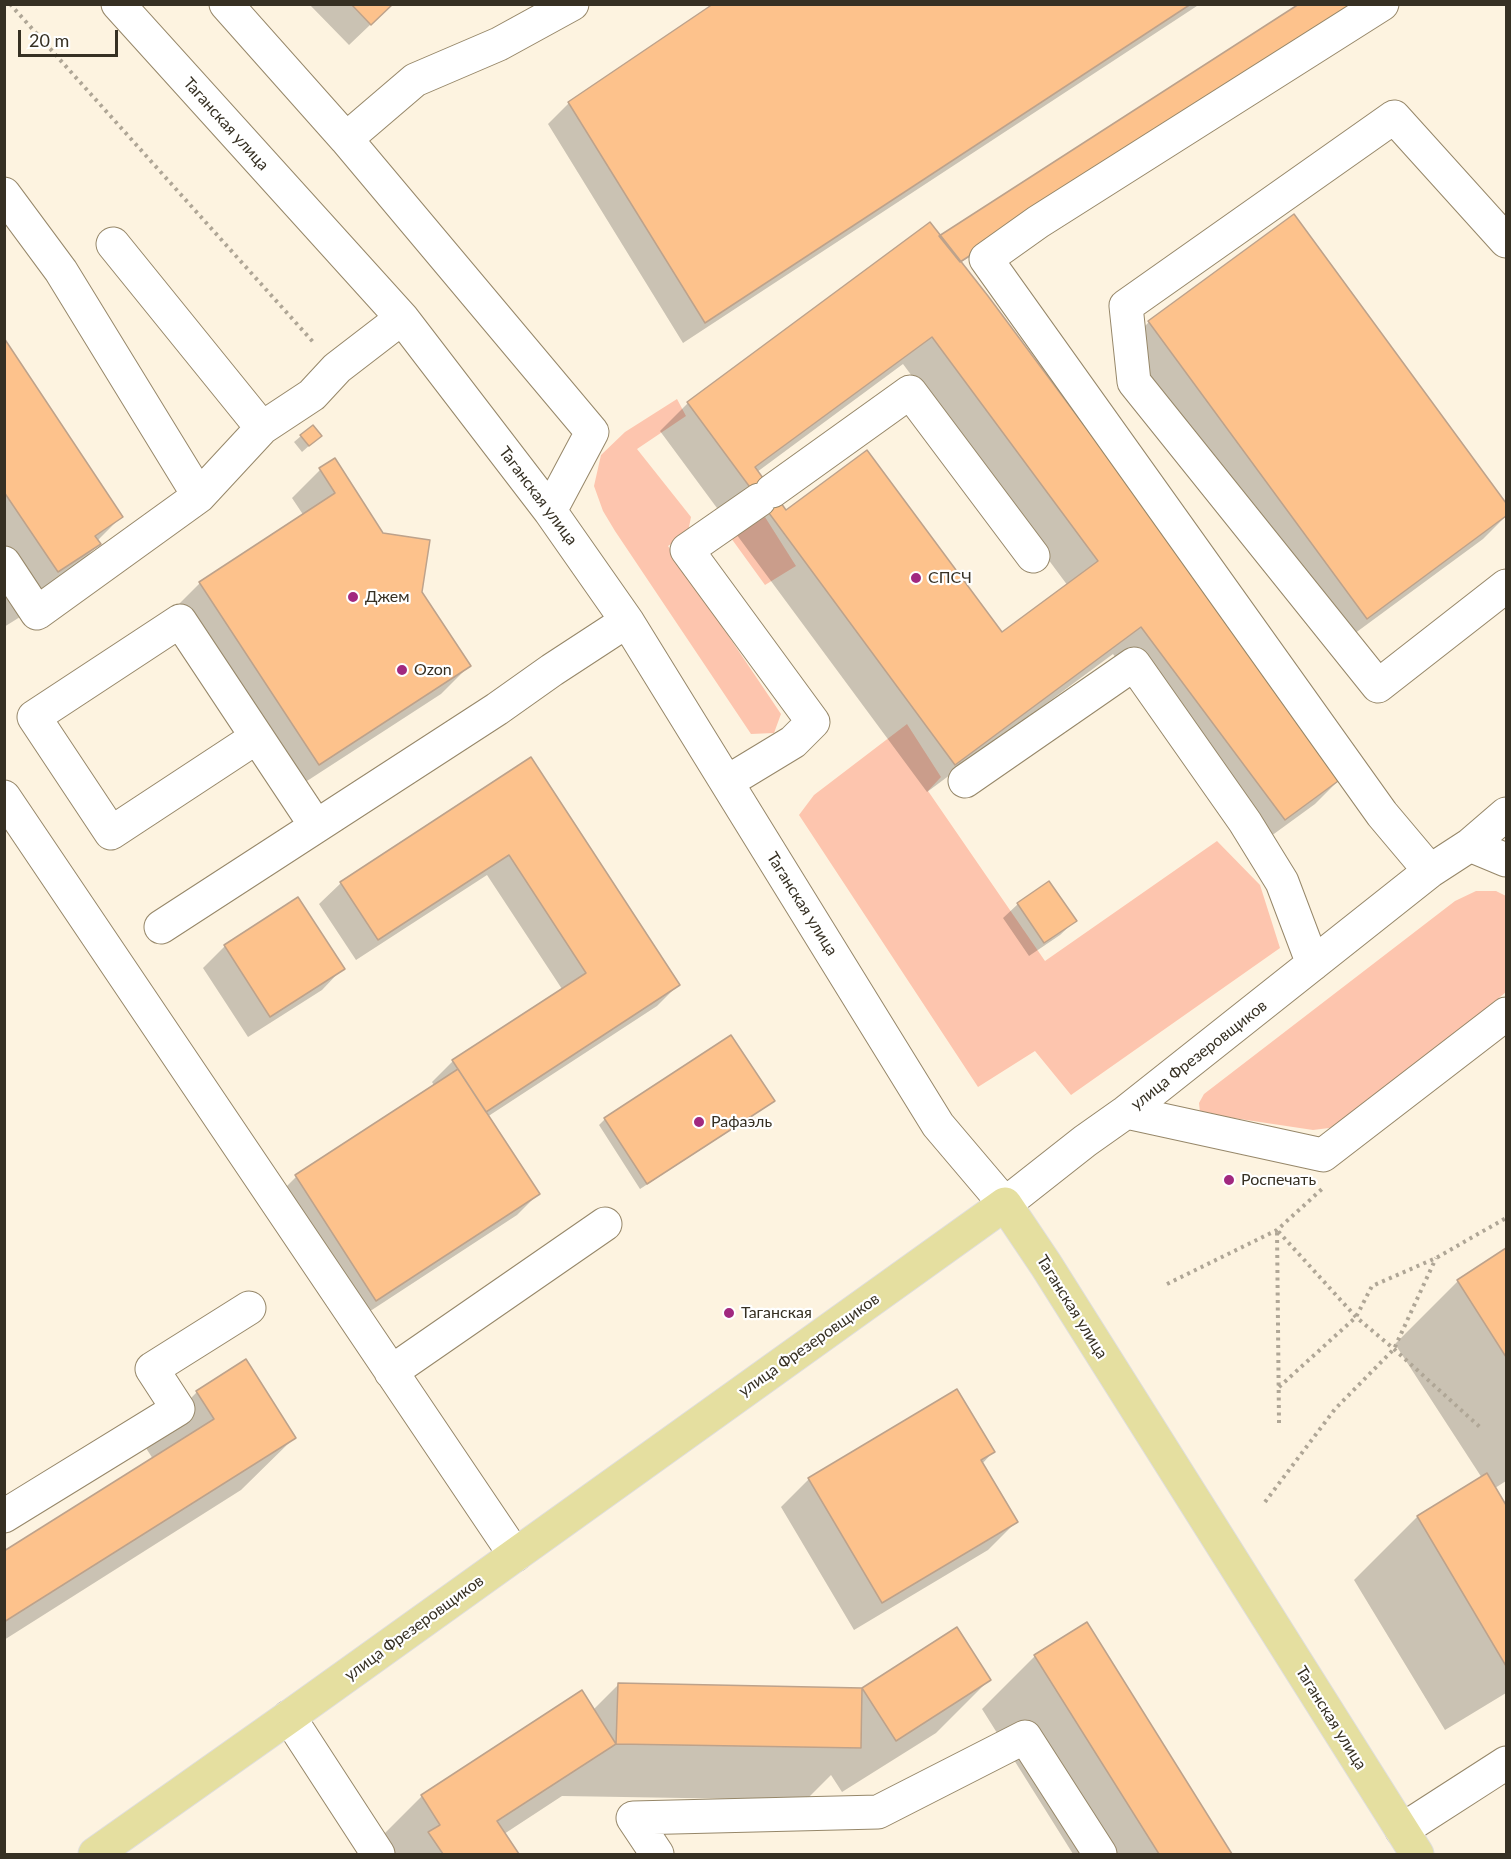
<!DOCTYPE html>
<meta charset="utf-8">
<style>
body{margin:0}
#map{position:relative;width:1511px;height:1859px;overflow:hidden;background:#fdf3e0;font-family:Lato,sans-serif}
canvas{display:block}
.frame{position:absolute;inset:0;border:6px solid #363023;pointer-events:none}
.scale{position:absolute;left:18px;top:30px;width:100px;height:27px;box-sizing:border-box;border:3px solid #363023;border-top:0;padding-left:8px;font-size:18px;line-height:21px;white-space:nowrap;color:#363023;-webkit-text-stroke:4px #fff;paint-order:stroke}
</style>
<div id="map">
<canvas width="1511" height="1859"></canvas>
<div class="frame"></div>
<div class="scale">20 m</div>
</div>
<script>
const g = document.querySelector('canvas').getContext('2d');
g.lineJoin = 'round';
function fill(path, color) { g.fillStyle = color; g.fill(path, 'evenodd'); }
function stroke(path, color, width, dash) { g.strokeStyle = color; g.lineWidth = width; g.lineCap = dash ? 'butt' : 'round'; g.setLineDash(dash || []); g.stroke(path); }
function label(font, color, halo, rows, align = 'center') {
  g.font = font + ' Lato,sans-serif'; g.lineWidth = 4.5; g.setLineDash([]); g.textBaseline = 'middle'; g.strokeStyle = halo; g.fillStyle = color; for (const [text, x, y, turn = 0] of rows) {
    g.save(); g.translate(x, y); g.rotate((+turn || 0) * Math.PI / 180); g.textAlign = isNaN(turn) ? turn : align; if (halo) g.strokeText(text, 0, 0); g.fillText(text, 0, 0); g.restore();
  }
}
const green = new Path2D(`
 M677,399L686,416L637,449L691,517L688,532L668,546L781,714L774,733L751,734L615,531L603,511L594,486L601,455L625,432Z
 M765,517L796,566L765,585L731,538Z
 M907,724L941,777L928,791L1045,961L1217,841L1260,885L1280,948L1071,1095L1035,1051L978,1087L799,815L814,795Z
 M1476,891H1496L1506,896V992L1359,1114L1337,1127L1313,1130L1200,1113L1199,1103L1204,1094L1455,901Z`);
const shadow = new Path2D(`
 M309,4H392L349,45Z
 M716,4H1200L683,343L548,124L569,103Z
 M1363,4L960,263L1343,776L1315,804L1256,847L1113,654L927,792L660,431L688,403L930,224L940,237ZM903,364L1068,586L1002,634L786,512L757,472Z
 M1293,216L1506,505V516L1483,539L1339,645L1121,350L1149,322Z
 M4,341L121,517L97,541L99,544L36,607L4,627Z
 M301,436H320L302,452L294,442Z
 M320,470L421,592L469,666L441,694L290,792L172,611L200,583L304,516L292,498Z
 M531,759L678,985L657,1006L487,1117L538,1194L517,1215L355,1321L275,1198L296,1177L435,1087L432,1082L453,1061L562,989L487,875L356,960L319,904L341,883Z
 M1049,883L1075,921L1060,935L1029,956L1003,918L1018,904Z
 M297,899L343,968L322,990L248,1037L203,968L224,947Z
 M773,1101L766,1107L640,1189L599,1125L605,1119Z
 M1506,1250V1481L1495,1488L1506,1508V1693L1445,1730L1354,1580L1417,1517L1482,1478L1395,1344L1458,1281Z
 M197,1392L294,1438L241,1490L4,1640V1553L153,1459L144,1445Z
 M993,1452L982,1464L1016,1522L988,1550L854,1630L781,1507L809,1479Z
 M1087,1624L1231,1854H1073L982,1709L1035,1656Z
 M956,1629L989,1680L936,1733L842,1792L831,1775L806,1800L562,1796L504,1834L517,1854H372L369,1849L422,1796L581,1692L593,1710L618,1685L862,1689Z`);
const building = new Path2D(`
 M351,4H393L371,25Z
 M713,4H1191L705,323L568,102Z
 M1299,4H1361L960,262L939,236Z
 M1294,214L1506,503V516L1367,619L1148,321Z
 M930,222L988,296L1345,776L1285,820L1141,627L955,765L687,402ZM932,337L1098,561L1002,632L867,450L786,510L755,467Z
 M4,338L123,517L95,536L101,544L58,572L4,492Z
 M313,425L322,436L309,446L300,435Z
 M335,458L383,533L430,540L422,592L471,666L319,765L199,582L335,493L319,468Z
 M531,757L680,985L486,1112L452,1060L586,973L509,855L378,940L340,882Z
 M1049,881L1077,921L1044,943L1017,903Z
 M298,897L345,969L270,1017L224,945Z
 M731,1035L775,1101L647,1184L604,1118Z
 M458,1069L540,1194L376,1301L295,1175Z
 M1506,1248V1357L1457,1280Z
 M246,1359L296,1438L4,1622V1551L214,1419L196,1391Z
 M957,1389L995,1452L981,1460L1018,1522L882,1603L808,1478Z
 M1487,1473L1506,1505V1666L1417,1516Z
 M1087,1622L1232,1854H1159L1034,1655Z
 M957,1627L991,1680L896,1741L862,1688Z
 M618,1683L862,1688L861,1748L616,1744Z
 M582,1690L616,1744L497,1821L519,1854H443L428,1832L440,1825L421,1795Z`);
const path = new Path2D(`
 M10,4L314,343
 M1167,1284L1277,1230L1322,1189
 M1279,1387L1356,1317L1372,1286L1436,1258L1506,1218
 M1279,1423L1277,1230L1356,1317L1394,1349L1482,1429
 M1265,1502L1335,1409L1394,1349L1436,1258`);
const minor = new Path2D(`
 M118,4L402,318L550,511L627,621L938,1125L1005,1204L1085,1141L1126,1112L1430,871L1470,845L1506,814
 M226,4L346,139L592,432L550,511
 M1382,4L1038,222L986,259L1382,814L1430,871
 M346,139L415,80L499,44L572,4
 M4,194L61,271L199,496
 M1506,241L1394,117L1126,306L1134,382L1378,686L1506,586
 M113,244L262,428
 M772,491L910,392L1033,556
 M4,563L37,613L199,496L262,428L312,395L337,368L402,318
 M257,737L111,833L34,717L180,621L316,826
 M965,781L1134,664L1245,822L1282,882L1313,964
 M727,782L793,742L813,722L687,550L759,500
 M4,797L515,1555
 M1470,845L1506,860
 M161,927L497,709L552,670L627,621
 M1126,1112L1323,1155L1506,1014
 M391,1372L605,1224
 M4,1516L178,1409L152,1369L249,1308
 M289,1717L378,1854
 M1402,1830L1506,1763
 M657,1854L633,1818L878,1812L1025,1737L1100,1854`);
const major = new Path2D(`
 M95,1854L289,1717L1005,1204L1046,1265L1417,1854`);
const markers = [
 [916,578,6,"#a1287f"],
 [353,597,6,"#a1287f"],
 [402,670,6,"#a1287f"],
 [699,1122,6,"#a1287f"],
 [1229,1180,6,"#a1287f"],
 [729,1313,6,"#a1287f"]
];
const streetNames = [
 ["Таганская улица",226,124,48],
 ["Таганская улица",538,496,53],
 ["Таганская улица",802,904,58],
 ["улица Фрезеровщиков",1199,1055,-38],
 ["Таганская улица",1072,1307,58],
 ["улица Фрезеровщиков",809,1345,-35],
 ["улица Фрезеровщиков",414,1628,-36],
 ["Таганская улица",1331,1718,58]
];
const poiNames = [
 ["СПСЧ",928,578],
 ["Джем",365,597],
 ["Ozon",414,670],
 ["Рафаэль",711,1122],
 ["Роспечать",1241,1180],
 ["Таганская",741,1313]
];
fill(green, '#fdc5ae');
fill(shadow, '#0003');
fill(building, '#fdc28c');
stroke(building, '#bda28b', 1.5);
stroke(minor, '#968769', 35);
stroke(major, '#dfdedc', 35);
stroke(path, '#afa696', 4, [3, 4.5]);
stroke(minor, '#fff', 33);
stroke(major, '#e5dfa0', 33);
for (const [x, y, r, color] of markers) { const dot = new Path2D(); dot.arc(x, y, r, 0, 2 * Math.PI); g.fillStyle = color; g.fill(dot); stroke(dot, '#fff', 2); }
label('16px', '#363023', '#fff', streetNames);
label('16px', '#363023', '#fff', poiNames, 'left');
</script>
